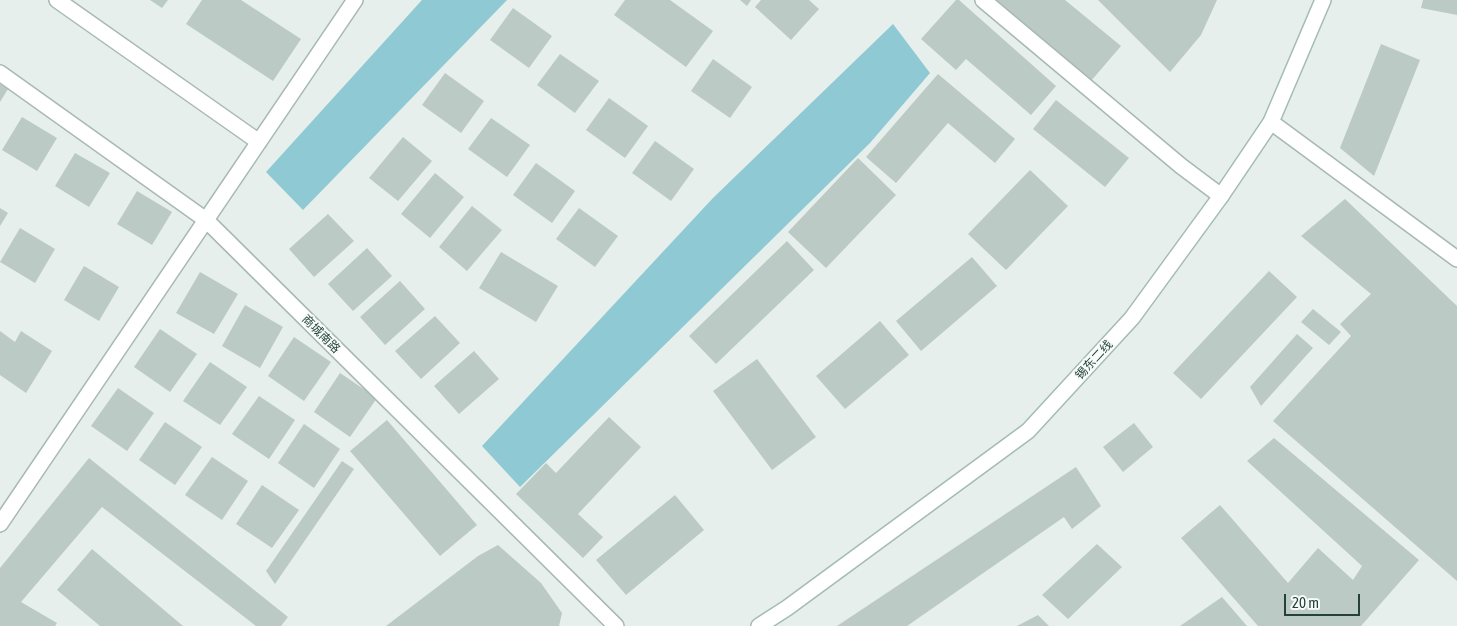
<!DOCTYPE html>
<meta charset="utf-8">
<style>
body{margin:0}
#map{position:relative;width:1457px;height:626px;overflow:hidden;background:#e6efeb;font-family:"Asap Condensed",sans-serif}
canvas{display:block}
.scale{position:absolute;left:1284px;top:594px;width:76px;height:22px;box-sizing:border-box;border:2px solid #24423a;border-top:0;padding-left:6px;font-size:15px;line-height:18px;white-space:nowrap;color:#24423a;-webkit-text-stroke:4px #f7fbf9;paint-order:stroke}
</style>
<div id="map">
<canvas width="1457" height="626"></canvas>
<div class="scale">20 m</div>
</div>
<script>
const g = document.querySelector('canvas').getContext('2d');
g.lineJoin = 'round';
function fill(path, color) { g.fillStyle = color; g.fill(path, 'evenodd'); }
function stroke(path, color, width, dash) { g.strokeStyle = color; g.lineWidth = width; g.lineCap = dash ? 'butt' : 'round'; g.setLineDash(dash || []); g.stroke(path); }
function label(font, color, halo, rows, align = 'center') {
  g.font = font + ' "Asap Condensed","Noto Sans SC",sans-serif'; g.lineWidth = 4; g.setLineDash([]); g.textBaseline = 'middle'; g.strokeStyle = halo; g.fillStyle = color; for (const [text, x, y, turn = 0] of rows) {
    g.save(); g.translate(x, y); g.rotate((+turn || 0) * Math.PI / 180); g.textAlign = isNaN(turn) ? turn : align; if (halo) g.strokeText(text, 0, 0); g.fillText(text, 0, 0); g.restore();
  }
}
const water = new Path2D(`
 M422,0H507L303,210L266,172Z
 M893,24L930,73L870,143L520,487L482,446L713,198Z`);
const building = new Path2D(`
 M150,0H168L162,8Z
 M202,0H241L301,39L273,81L186,24Z
 M625,0H670L713,31L686,67L614,15Z
 M740,0H751L747,6Z
 M761,0H809L819,9L791,40L755,7Z
 M956,0H959L1056,86L1031,115L966,59L956,70L921,39Z
 M995,0H1065L1121,46L1091,81Z
 M1098,0H1217L1201,35L1170,72Z
 M1423,0H1457V15L1421,8Z
 M513,8L552,36L529,68L490,40Z
 M1381,44L1420,60L1374,176L1340,148Z
 M560,54L599,81L575,113L537,85Z
 M713,59L752,87L730,118L691,91Z
 M445,73L484,101L461,133L422,105Z
 M938,74L1015,139L995,163L948,123L896,183L866,157Z
 M0,84L8,89L0,102Z
 M609,98L648,126L625,158L586,130Z
 M1056,100L1129,158L1105,187L1033,129Z
 M22,117L57,138L37,171L2,150Z
 M491,118L530,145L507,177L468,149Z
 M403,137L432,161L398,201L369,178Z
 M655,141L694,169L671,201L632,173Z
 M75,153L110,173L89,207L55,186Z
 M858,158L896,195L826,268L788,232Z
 M536,163L575,191L552,223L513,195Z
 M1030,170L1068,206L1006,270L968,234Z
 M435,173L464,197L430,238L401,214Z
 M137,191L172,212L152,245L117,224Z
 M1345,199L1457,306V581L1273,421L1351,336L1340,324L1371,294L1301,236Z
 M472,206L502,230L467,271L439,247Z
 M0,208L8,213L0,226Z
 M579,208L618,236L595,267L556,239Z
 M328,214L354,241L314,277L289,249Z
 M20,228L55,249L35,283L0,262Z
 M787,241L814,270L716,364L689,336Z
 M367,248L392,276L353,311L328,284Z
 M501,252L558,286L536,322L479,288Z
 M972,257L997,286L921,351L896,321Z
 M84,266L119,287L99,321L64,300Z
 M1269,271L1297,297L1201,399L1173,373Z
 M200,272L238,294L214,334L176,313Z
 M400,281L425,309L385,345L360,317Z
 M245,305L283,327L260,368L222,346Z
 M1313,309L1341,332L1329,345L1301,322Z
 M435,316L460,343L421,379L395,351Z
 M880,321L909,355L845,409L816,376Z
 M160,329L197,354L170,392L134,367Z
 M0,331L15,342L21,331L52,351L26,393L0,375Z
 M1297,334L1313,348L1261,406L1250,387Z
 M294,337L331,362L304,401L268,376Z
 M474,351L499,379L459,414L434,386Z
 M757,359L816,437L772,470L713,391Z
 M210,362L247,387L220,425L183,401Z
 M340,373L377,398L350,437L314,412Z
 M118,388L154,413L127,451L91,426Z
 M259,396L295,420L269,459L232,434Z
 M609,417L641,447L578,514L603,537L583,558L516,494L546,463L556,473Z
 M387,420L477,525L440,556L350,451Z
 M165,422L202,447L175,485L139,460Z
 M1134,423L1153,447L1123,472L1103,447Z
 M304,424L340,449L314,488L278,463Z
 M1274,438L1419,560L1361,626H1258L1181,538L1220,505L1288,583L1318,548L1353,580L1362,566L1247,461Z
 M212,457L248,481L222,520L185,495Z
 M89,458L288,617L281,626H256L102,507L21,602L57,623L55,626H0V568Z
 M342,461L354,469L275,584L266,571Z
 M1076,467L1101,506L1072,529L1064,517L907,626H837Z
 M262,485L299,510L272,548L236,524Z
 M675,495L704,530L626,595L596,560Z
 M1097,544L1122,567L1068,619L1042,595Z
 M498,545L541,583L562,613L559,626H386L478,556Z
 M92,549L183,626H100L57,590Z
 M1222,597L1247,626H1180Z
 M1038,615L1049,626H1017Z`);
const minor = new Path2D(`
 M57,0L259,142
 M983,0L1181,166L1221,196
 M0,73L206,220L616,626
 M1271,122L1457,259
 M0,524L355,0`);
const secondary = new Path2D(`
 M759,626L787,608L1028,431L1132,318L1221,196L1271,122L1323,0`);
const streetNames = [
 ["商城南路",321,334,45],
 ["锡东二线",1094,360,-47]
];
fill(water, '#8ec9d4');
fill(building, '#bbcac4');
stroke(minor, '#a8b8b2', 18);
stroke(secondary, '#a4bbb3', 18);
stroke(minor, '#fff', 15);
stroke(secondary, '#fff', 15);
label('12px', '#24423a', '#f7fbf9', streetNames);
</script>
